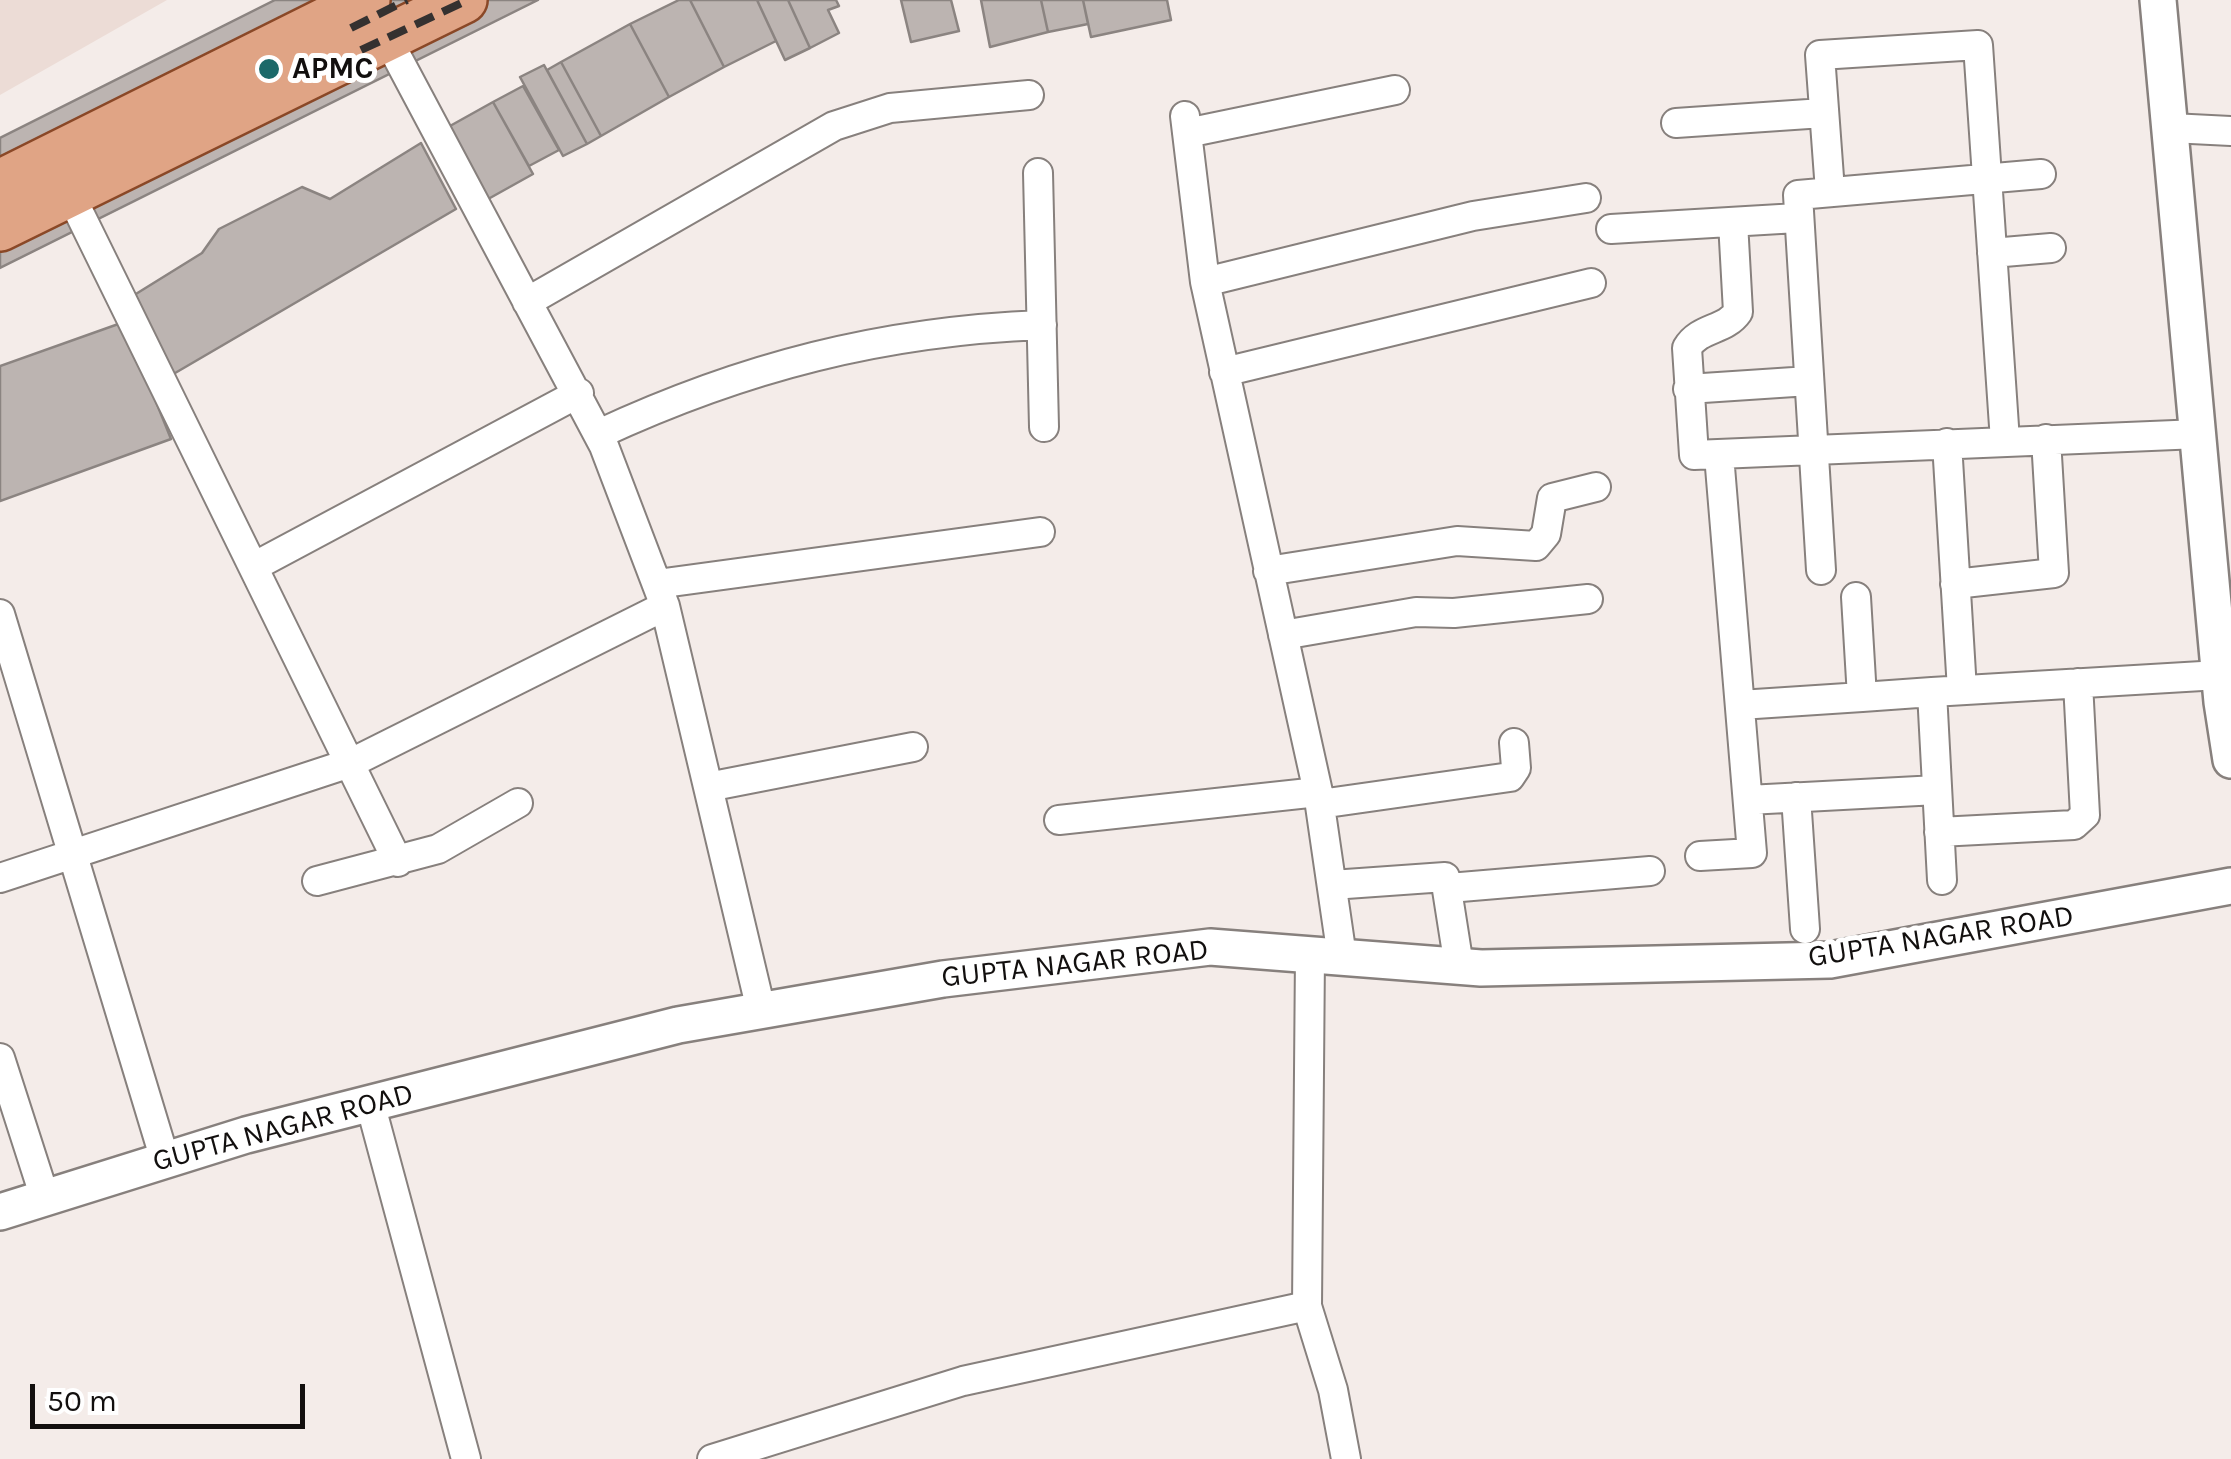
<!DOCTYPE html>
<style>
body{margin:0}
#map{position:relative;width:2231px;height:1459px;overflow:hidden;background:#f4ece9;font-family:Karla,sans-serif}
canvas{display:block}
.scale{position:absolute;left:30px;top:1384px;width:275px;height:45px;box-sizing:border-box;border:5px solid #120f0e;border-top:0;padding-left:12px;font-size:30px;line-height:35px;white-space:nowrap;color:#120f0e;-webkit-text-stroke:8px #fff;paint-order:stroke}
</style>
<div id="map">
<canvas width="2231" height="1459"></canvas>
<div class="scale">50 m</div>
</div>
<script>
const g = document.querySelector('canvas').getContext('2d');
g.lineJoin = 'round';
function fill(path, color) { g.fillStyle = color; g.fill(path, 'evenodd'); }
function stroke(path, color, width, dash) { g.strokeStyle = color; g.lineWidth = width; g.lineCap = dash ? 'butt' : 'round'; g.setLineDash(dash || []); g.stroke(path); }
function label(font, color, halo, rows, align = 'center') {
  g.font = font + ' Karla,sans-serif'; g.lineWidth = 10; g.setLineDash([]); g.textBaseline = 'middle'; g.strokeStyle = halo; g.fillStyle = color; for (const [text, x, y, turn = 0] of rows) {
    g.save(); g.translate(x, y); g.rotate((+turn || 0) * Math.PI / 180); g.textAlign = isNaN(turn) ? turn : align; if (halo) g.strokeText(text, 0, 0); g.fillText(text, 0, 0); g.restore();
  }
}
const built = new Path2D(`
 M0,0H167L0,95Z`);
const building = new Path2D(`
 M275,0H538L0,268V138Z
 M679,0H690L724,67L669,97L630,24Z
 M690,0H757L776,41L724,67Z
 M757,0H788L810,48L785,60Z
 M788,0H836L839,6L828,10L839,33L810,48Z
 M901,0H951L959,31L911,42Z
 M981,0H1041L1048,32L990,47Z
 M1041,0H1083L1088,24L1048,32Z
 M1083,0H1167L1171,20L1091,37Z
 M630,24L669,97L601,136L561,62Z
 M561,62L601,136L587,144L547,70Z
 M544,65L587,144L563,156L520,77Z
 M523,86L559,150L529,166L493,102Z
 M493,102L533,174L481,203L441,131Z
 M421,143L456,209L170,376L131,297L202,253L219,229L302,187L330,199Z
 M124,322L171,439L0,501V366Z`);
const minor = new Path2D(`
 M387,38L604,446L665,606L761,1010
 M1185,116L1205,282
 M1676,123L1823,113
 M2171,128L2231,131
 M1187,133L1395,90
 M1038,173L1044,427
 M68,190L398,862
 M1830,191L1820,55L1978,45L2005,441
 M1733,222L1738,312C1725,331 1699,327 1687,348L1694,455L2199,434
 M1611,229L1797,218
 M1992,253L2051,248
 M527,302L834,126L890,108L1029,95
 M1224,372L1591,283
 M1688,389L1809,381
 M599,434C743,367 883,331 1042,325
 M1947,443L1962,690
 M255,566L579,393
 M1821,570L1798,195L2041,174
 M1268,571L1457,541L1536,546L1546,534L1552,498L1596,487
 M657,584L1040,532
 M1955,584L2054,573L2046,439
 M1856,597L1862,697L1932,692
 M0,614L165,1160
 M1283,635L1416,612L1454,613L1588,599
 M1740,705L1862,697
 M708,787L913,747
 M1796,797L1805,929
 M1748,800L1937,790
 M1320,804L1510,777L1516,768L1514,743
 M1059,820L1318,792
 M1939,832L2074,825L2085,815L2078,683
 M1700,856L1752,853L1719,455
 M0,878L353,762L665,606
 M1942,880L1932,692L2219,675
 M317,881L438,849L518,803
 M1332,885L1445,877L1459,966
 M1449,888L1650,871
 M1342,957L1318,792L1205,282L1473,216L1586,198
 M0,1058L45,1198
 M370,1103L466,1459
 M1307,1306L1333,1390L1346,1459
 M712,1459L963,1381L1307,1306L1310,954`);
const tertiary = new Path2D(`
 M2158,0L2222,702L2231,760
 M0,1212L246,1135L678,1025L943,979L1210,947L1481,968L1830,960L2231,886`);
const primary = new Path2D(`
 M0,183L367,0
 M0,228L464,0`);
const rail = new Path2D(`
 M351,28L407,0
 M361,50L468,0`);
const markers = [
 [269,69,12,"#1c6969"]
];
const poiNames = [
 ["APMC",292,69]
];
const streetNames = [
 ["GUPTA NAGAR ROAD",1941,937,-9],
 ["GUPTA NAGAR ROAD",1075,964,-6],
 ["GUPTA NAGAR ROAD",283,1128,-15]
];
fill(built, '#ecdcd6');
fill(building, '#bcb4b1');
stroke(building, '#8b8481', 2.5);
stroke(minor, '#87807d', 32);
stroke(tertiary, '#87807d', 40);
stroke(primary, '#8a4827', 50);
stroke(minor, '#fff', 28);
stroke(tertiary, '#fff', 35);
stroke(primary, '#e0a485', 45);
stroke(rail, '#353130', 8, [20, 10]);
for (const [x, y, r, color] of markers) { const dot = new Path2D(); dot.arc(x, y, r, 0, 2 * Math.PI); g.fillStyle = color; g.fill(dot); stroke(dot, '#fff', 4); }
label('bold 30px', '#120f0e', '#fff', poiNames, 'left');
label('30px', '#120f0e', '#fff', streetNames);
</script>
